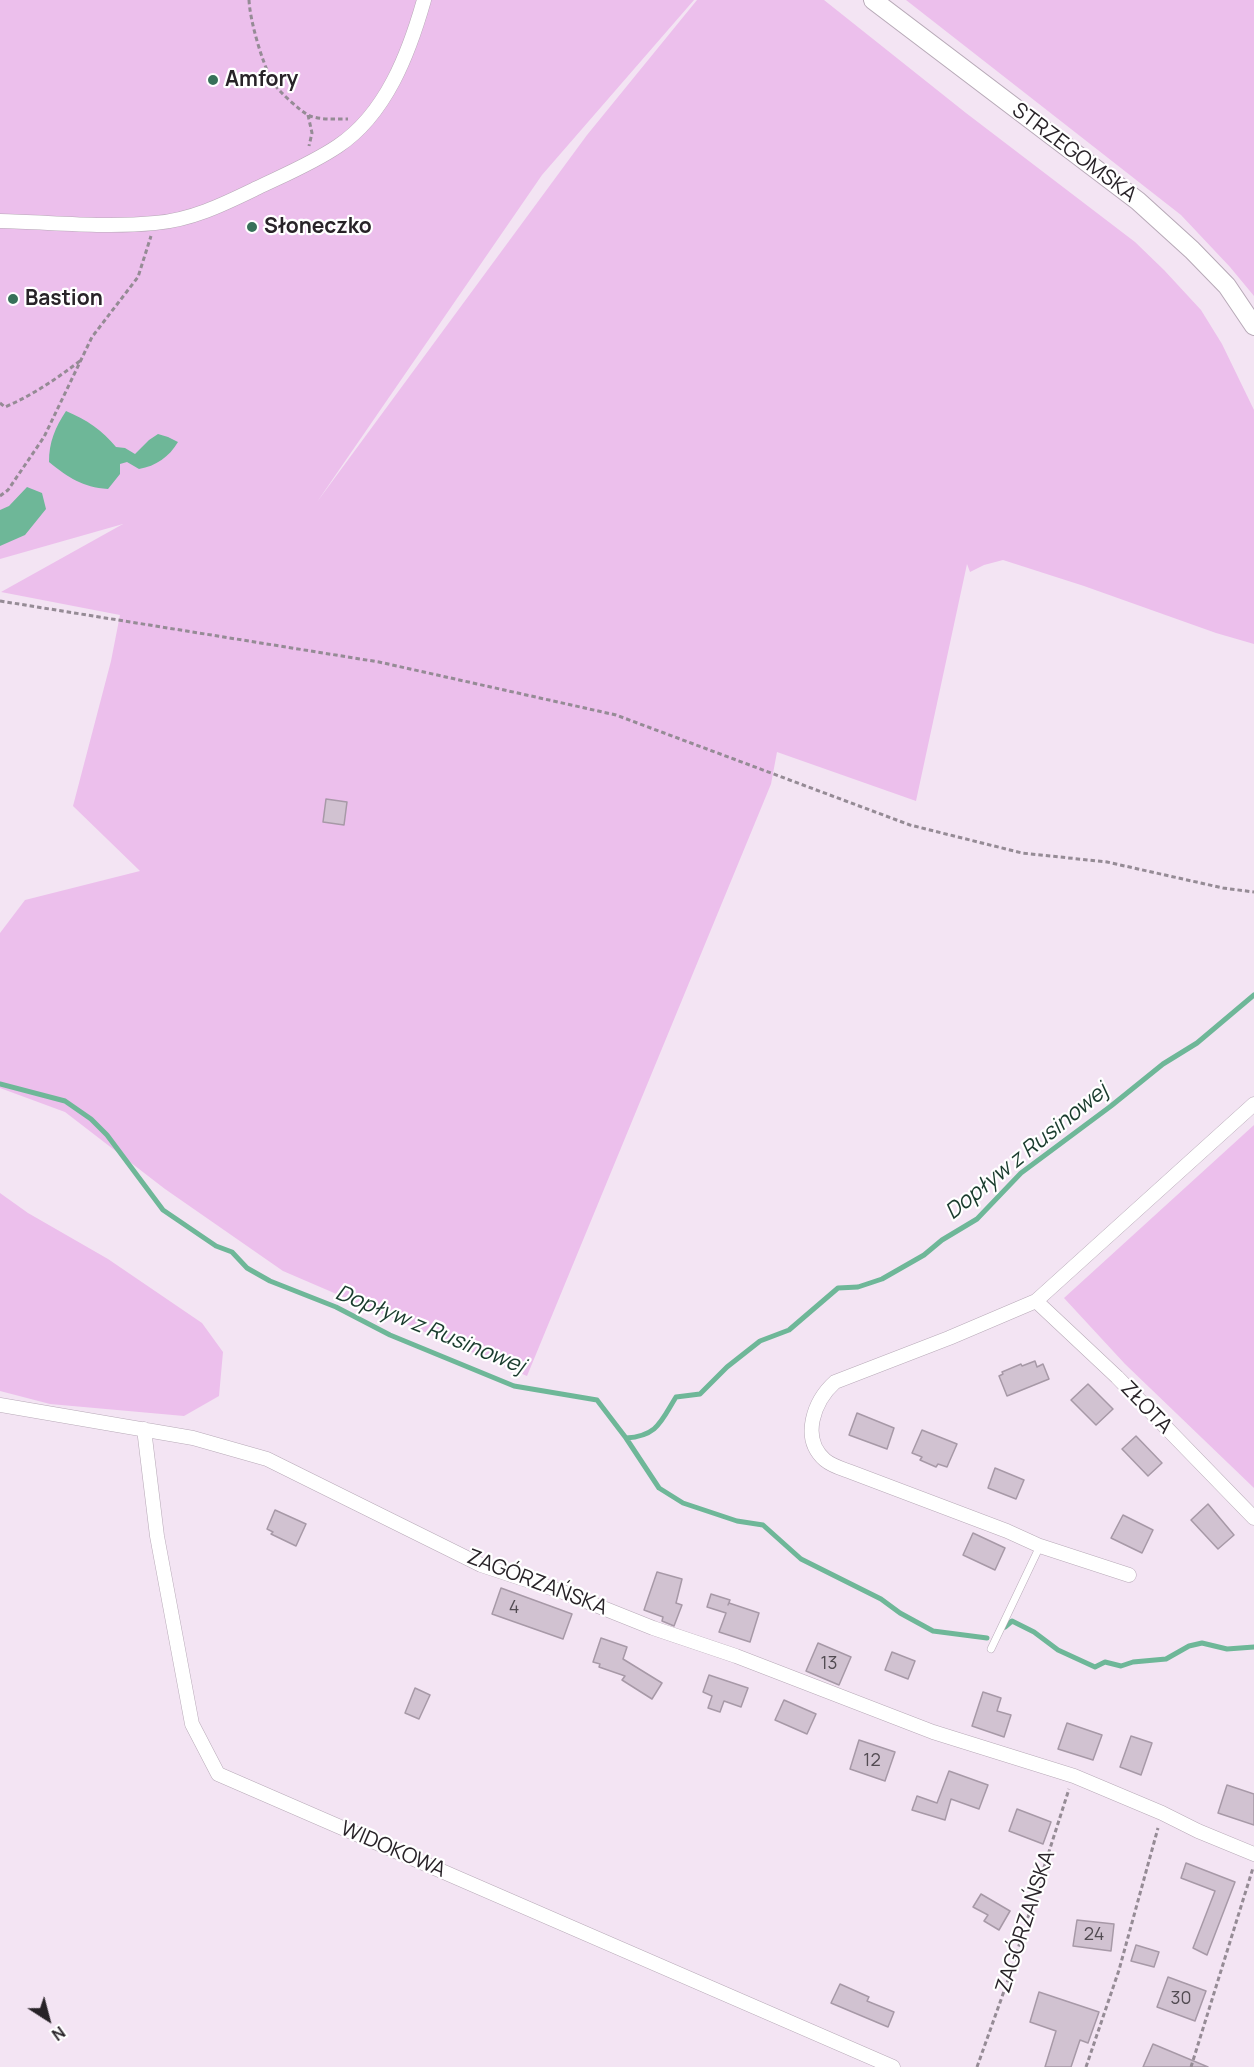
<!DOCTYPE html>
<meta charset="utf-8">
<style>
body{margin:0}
#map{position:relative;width:1254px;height:2067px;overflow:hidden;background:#f3e4f3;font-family:Manrope,sans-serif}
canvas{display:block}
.north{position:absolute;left:18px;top:1989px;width:60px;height:60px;-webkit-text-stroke:4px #fff;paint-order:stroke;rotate:144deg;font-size:16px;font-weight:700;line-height:24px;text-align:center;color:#282328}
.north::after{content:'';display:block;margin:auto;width:21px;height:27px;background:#282328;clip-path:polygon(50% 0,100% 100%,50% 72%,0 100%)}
</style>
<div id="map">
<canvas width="1254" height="2067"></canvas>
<div class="north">N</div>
</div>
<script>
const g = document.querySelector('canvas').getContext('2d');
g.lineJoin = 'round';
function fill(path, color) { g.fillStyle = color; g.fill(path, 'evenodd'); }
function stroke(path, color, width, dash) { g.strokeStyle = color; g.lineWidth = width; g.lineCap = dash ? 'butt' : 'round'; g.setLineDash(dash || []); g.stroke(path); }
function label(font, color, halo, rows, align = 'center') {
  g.font = font + ' Manrope,sans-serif'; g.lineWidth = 4.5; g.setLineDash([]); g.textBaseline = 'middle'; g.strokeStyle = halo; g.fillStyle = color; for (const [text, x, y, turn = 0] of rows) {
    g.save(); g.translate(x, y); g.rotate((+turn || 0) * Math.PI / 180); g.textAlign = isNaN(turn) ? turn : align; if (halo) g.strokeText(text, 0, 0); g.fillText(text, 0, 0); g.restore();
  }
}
const green = new Path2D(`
 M0,0H694L542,175L317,502L587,135L697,0H824L966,113L1135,242L1164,270L1201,310L1222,344L1254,410V644L1216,633L1084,586L1003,560L984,565L970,572L967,564L916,801L777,752L771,784L527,1376L283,1271L165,1189L65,1112L0,1088V933L25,900L140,871L73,806L111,661L120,615L1,592L123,524L0,559Z
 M906,0H1254V296L1230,267L1181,215Z
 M1254,1125V1488L1125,1364L1064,1298Z
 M0,1193L28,1213L108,1259L202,1323L223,1352L219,1396L184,1416L50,1404L0,1391Z`);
const water = new Path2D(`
 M66,411C87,420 102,430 116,447L125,448L135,454L149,440L158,434L168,437L178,442C169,457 156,466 139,469L127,462L120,464V474L108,489C82,487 69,478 49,462C49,442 55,428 66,411Z
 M27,487L42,493L46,509L25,535L0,546V510L9,506Z`);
const stream = new Path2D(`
 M0,1084L65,1101L91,1119L107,1135L163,1210L216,1246L232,1252L247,1268L270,1281L336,1307L390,1335L514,1386L597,1400L626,1438C658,1436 661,1421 676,1397L700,1394L727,1367L760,1341L789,1330L838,1288L858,1287L882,1279L924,1255L942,1240L977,1219L1021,1173L1111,1106L1163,1064L1197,1043L1254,995
 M626,1438L659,1488L683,1503L737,1521L763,1525L801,1559L881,1599L900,1613L933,1631L987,1638
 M1005,1627L1012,1621L1034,1632L1058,1650L1095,1667L1105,1662L1121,1666L1133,1662L1166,1659L1189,1646L1202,1643L1227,1649L1254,1647`);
const building = new Path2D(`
 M326,799L347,802L344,825L323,822Z
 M1035,1361L1037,1367L1043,1364L1049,1379L1007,1396L999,1376L1003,1374L1002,1372L1021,1364L1022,1366Z
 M1088,1384L1113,1409L1096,1425L1071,1400Z
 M857,1413L894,1428L887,1449L849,1435Z
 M922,1430L957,1444L947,1467L938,1464L936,1467L920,1460L922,1457L912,1453Z
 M1136,1436L1162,1463L1148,1476L1122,1449Z
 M995,1468L1024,1480L1016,1499L988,1488Z
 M1208,1504L1234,1535L1218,1549L1191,1520Z
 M275,1510L306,1524L296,1546L271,1534L273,1532L267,1529Z
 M1123,1515L1153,1530L1142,1553L1111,1538Z
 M973,1533L1005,1548L995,1570L963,1555Z
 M657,1572L682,1579L676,1603L682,1605L674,1626L662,1621L663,1617L644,1610Z
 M501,1588L572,1614L563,1639L492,1614Z
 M711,1594L730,1600L728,1605L729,1603L759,1613L750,1642L719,1632L726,1613L707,1607Z
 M601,1638L627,1647L623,1659L662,1683L652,1699L622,1680L625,1676L599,1667L600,1664L593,1662Z
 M818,1643L851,1657L839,1685L806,1671Z
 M892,1652L915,1661L908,1679L885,1670Z
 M709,1675L748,1688L741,1707L724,1701L720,1712L708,1708L712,1696L703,1692Z
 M415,1688L430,1695L419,1719L405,1713Z
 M983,1692L1001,1698L997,1711L1011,1715L1004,1737L972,1726Z
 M784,1700L816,1714L807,1734L775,1720Z
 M1067,1723L1102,1735L1093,1760L1058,1749Z
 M1131,1736L1152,1743L1141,1775L1120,1767Z
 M859,1740L895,1752L885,1781L850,1769Z
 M949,1771L988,1785L979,1809L951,1799L945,1820L912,1810L917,1796L937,1803Z
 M1227,1785L1254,1794V1825L1218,1813Z
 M1017,1809L1051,1822L1043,1844L1009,1831Z
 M1186,1863L1235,1882L1207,1955L1193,1948L1215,1891L1181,1878Z
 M981,1894L1010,1911L999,1930L984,1921L988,1915L973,1907Z
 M1077,1920L1114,1924L1111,1951L1073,1946Z
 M1136,1945L1159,1952L1154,1967L1131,1961Z
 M1168,1977L1206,1991L1195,2021L1157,2007Z
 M840,1984L869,1997L867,2001L894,2012L888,2027L831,2003Z
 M1039,1992L1099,2012L1088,2043L1080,2040L1071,2067H1045L1056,2031L1030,2022Z
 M1153,2044L1208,2067H1143Z`);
const path = new Path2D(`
 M249,0C250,21 262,62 272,81C277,90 301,112 310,116C322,120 335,119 348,119
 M308,115L312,133L309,146
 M0,403L5,407C33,395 56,379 80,361
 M0,496L8,490L44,437L92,337L138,277L151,236
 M0,601L379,662L616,715L910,825L1022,853L1107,862L1223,888L1254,892
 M977,2067L1008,1980L1069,1789
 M1086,2067L1119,1970L1158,1828
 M1191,2067L1253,1868`);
const lane = new Path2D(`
 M991,1649L1040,1546`);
const street = new Path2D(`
 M0,221C51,222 104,228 155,223C192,220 224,204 257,188C284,175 313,163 338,146C386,114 409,53 424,0
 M1036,1301L1117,1377L1254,1518
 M0,1405L193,1438L267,1459L481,1565L563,1592L653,1628L736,1656L933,1732L1074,1776L1162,1813L1198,1831L1254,1854
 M144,1429L157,1536L192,1724L218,1774L893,2067
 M1129,1575L1040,1546L1007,1531L851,1472C843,1469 832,1466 825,1460C800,1438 814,1401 835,1382L949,1338L1036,1301L1254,1104`);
const secondary = new Path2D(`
 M873,0L1138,201L1192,250L1227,286L1254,326`);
const markers = [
 [213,80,6,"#377059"],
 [252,227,6,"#377059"],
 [13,299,6,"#377059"]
];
const numberNames = [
 ["4",514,1608],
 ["13",829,1664],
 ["12",872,1761],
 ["24",1094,1935],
 ["30",1181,1999]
];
const poiNames = [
 ["Amfory",225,80],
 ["Słoneczko",264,227],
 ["Bastion",25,299]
];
const streetNames = [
 ["STRZEGOMSKA",1074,153,37],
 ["ZŁOTA",1146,1408,46],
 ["ZAGÓRZAŃSKA",537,1583,21],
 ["WIDOKOWA",393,1850,23],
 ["ZAGÓRZAŃSKA",1026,1922,-72]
];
const waterNames = [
 ["Dopływ z Rusinowej",1027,1152,-39],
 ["Dopływ z Rusinowej",430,1330,22]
];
fill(green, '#ecbfec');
fill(water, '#6eb798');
stroke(stream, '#6eb798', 5);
fill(building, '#d1c2d1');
stroke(building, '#a799a7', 1.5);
stroke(lane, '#b7a9b7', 8);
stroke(street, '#b7a9b7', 15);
stroke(secondary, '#b7a9b7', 20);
stroke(path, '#958b95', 3, [4.5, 3]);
stroke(lane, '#fff', 7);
stroke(street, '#fff', 14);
stroke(secondary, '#fff', 18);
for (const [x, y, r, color] of markers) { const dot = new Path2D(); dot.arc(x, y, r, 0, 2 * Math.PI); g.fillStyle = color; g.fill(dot); stroke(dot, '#fff', 2); }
label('18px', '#524b52', null, numberNames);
label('bold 21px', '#282328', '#fff', poiNames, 'left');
label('21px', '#282328', '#fff', streetNames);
label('italic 22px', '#193b2d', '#fff', waterNames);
</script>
